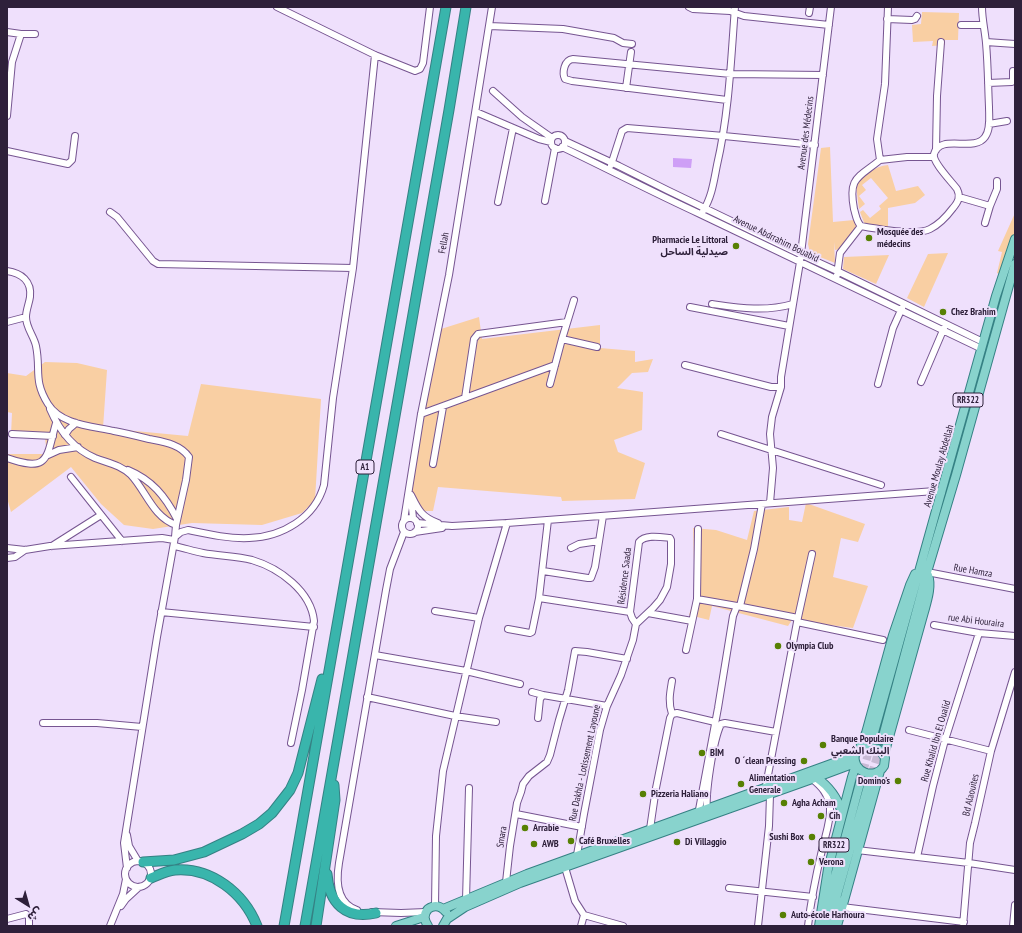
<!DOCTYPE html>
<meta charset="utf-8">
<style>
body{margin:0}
#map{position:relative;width:1022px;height:933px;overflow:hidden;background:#efe0fc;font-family:"PT Sans Narrow","Noto Sans Arabic",sans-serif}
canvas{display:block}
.frame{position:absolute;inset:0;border:8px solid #2e203a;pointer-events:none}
.north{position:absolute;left:8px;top:885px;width:40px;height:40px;-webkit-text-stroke:3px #efe0fc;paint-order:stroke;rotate:143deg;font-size:11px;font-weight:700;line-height:16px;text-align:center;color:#2e203a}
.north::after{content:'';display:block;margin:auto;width:14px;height:18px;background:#2e203a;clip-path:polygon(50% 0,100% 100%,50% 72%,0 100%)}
</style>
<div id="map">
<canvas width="1022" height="933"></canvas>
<div class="frame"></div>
<div class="north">ش</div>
</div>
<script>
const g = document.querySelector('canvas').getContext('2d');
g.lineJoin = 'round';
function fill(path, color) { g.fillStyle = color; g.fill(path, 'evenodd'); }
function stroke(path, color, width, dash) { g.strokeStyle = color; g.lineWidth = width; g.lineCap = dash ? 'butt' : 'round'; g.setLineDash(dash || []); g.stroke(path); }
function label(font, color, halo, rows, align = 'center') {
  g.font = font + ' "PT Sans Narrow","Noto Sans Arabic",sans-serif'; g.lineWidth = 4; g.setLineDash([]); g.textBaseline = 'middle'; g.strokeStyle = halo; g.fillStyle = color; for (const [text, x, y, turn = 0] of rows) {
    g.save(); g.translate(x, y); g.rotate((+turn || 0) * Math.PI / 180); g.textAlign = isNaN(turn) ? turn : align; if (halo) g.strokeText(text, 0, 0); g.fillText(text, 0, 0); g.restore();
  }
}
const green = new Path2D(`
 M922,12L959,13L958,40H945V45L932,46L933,41L913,42L912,25L921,24Z
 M830,147L833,222L854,220L857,229L840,249L835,250L834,242L835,263L810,253L808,244L821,148Z
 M888,165L896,191L918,186L925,195L915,203L888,208V228L865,225L860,212L863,210L870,218L881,209L879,206L888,198L871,178L862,185L866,190L859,196L865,204L859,209L856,186C862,176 875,166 888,165Z
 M1015,213V232L999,274L997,273L1002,252L998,251Z
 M948,253L924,307L907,298L928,254Z
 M889,255L876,284L843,269L844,257Z
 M479,317L482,339L600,325V348L635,351V362L653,359L648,372L632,373L617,388L643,392L642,430L614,440L618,452L645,463L635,499L562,501L561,497L438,487L433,511H405L421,414L441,329Z
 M45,362L77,363L107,370L103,428L188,436L201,384L321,399L315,500L302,513L262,525L192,523L153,529L124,525L101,504L71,467L11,512L7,498V454H47L45,438L11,435L12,413L7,412V373L26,376Z
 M806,503L865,524L858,542L841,538L833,577L868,586L853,628L792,620L788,626L712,606L709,620L689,615L695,596L693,528L716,530L747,540L754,511L789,507V520L802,522Z`);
const water = new Path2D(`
 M673,158L692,159L691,168L673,167Z`);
const majorTunnel = new Path2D(`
 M860,783L873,736
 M868,786L882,740`);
const minor = new Path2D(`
 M277,7L375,55L415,71L420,69L423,63L430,7
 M689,7L693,9L730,11L744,16L829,25
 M888,7L885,84L877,139L880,160C858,178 848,177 854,209C856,215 856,221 861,226C877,229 916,236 930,229C938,225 947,216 953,208C958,202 961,197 957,189C952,182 932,162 934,154C940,133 974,153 985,137C991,129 989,116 989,107C988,86 988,65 986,43C985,31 982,19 982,7
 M809,13L810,7
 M887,19L912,20L915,19L917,16
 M961,25H983
 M489,26L563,29L614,38L623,43L632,44
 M7,32L21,34H35
 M986,42L1015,44
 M988,83L1012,82L1013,80V71
 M626,88L631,52
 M493,91L522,117L552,138
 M727,100L572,81L565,79C562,73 564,60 573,59L731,74L823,75
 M476,112L539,139L551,142
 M7,116L12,62L21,34
 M989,124L1007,121
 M551 142a7 7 0 1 1 14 0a7 7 0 1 1-14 0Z
 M565,141L619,166L667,190L800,254L837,271L983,342
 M562,147C608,169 654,193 700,214L982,349
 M936,150L937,96L941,42
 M7,151L68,164L72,160L75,136
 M880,160L907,157H934
 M611,165L622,131L627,128L724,136L815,145
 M959,197L990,206
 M545,201L555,148
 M498,202L513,128
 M703,211C712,197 714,180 717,165C729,113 731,60 735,7
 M110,212L117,217L153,261L158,264L353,268
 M985,223L990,206L997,189V181
 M7,271C21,273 32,281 30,297C29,304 26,310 26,317C26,328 34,336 36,346C41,370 33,380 48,404C61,425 92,426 114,431C125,433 137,436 149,439C164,442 180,444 189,457L186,480L176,525L175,537
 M837,275L840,253L861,226
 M712,304C740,308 765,312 793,304
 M690,307L789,326
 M7,322L26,317
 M562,339L597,347
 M685,365L771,387H781V377L800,262L831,7
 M921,382L944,328
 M550,384L562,339L574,300
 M878,384L893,328L902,308
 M465,398L474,339L478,334L567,322
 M50,409C59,430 74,449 95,458C108,463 121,465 131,475C146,491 153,517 176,525
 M421,414L555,365
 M12,434L53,436
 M721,434L881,485
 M65,435L69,429L76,423
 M48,455L59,450L78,447
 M7,458C50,473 46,458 56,423
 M433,464L443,407
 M128,470C152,480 165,496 177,519
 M71,477L122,541
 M411,495C418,509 421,517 438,523
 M411,498L413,518
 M770,503L773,468L770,434L772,417L781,387
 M402 526a8 8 0 1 1 16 0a8 8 0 1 1-16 0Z
 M404,520L421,414L449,275L492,7
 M548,520L539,598L630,612
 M417,523L452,526L507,523L935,491L942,492
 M415,532L442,528
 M52,546L101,515
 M174,546C184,548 193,551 203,553C219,556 236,556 252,560C279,568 311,591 314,621L302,690L291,743
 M7,548L25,550L50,546L162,538L174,540
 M571,548L579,544L599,541
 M812,554L797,622L883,640
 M7,558L15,557L25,550
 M543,571L588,578H591L595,567L603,516
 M927,572L1015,589
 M697,599L737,606
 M740,606L754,549L762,504
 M435,611L479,618
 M161,612L314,627
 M648,613L692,621
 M934,625L979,633L1015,636
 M508,629L530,633L532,632L539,598
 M686,650L697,599L698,529
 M375,655L466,671L520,684
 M532,692L543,695
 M367,697L455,716L496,722
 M672,714L677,713L715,722
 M538,718L540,699L543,695L607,706
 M43,723H97L142,727
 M909,730L991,751
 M765,791L797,622
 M707,813C705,794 713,741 721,724L725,723L776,732
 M516,814L582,827
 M698,815L718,708L733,616L737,606L798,618
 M650,829L656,788L670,718L672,714C668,702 670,693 672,681
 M127,835L129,846L138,861
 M857,850L969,863L1015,870
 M917,857L933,786L945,740L979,633
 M578,858L577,855L584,814L600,730L607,706L621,675L633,640L636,624L653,608L660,600L667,587L671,564V540L670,538C661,537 645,534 639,542L630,612L632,618L636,624
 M125 874a13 13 0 1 1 26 0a13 13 0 1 1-26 0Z
 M564,864L575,901L584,915L623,926
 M127,868L124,843L157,637L175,537L181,532L188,530C207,534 229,539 249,538C282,537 315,518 324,485L333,398L353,268L375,55
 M506,882L510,846L517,803L521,792L523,784L529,776L547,762L550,755L559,720L568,690L575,651L587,652L627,659
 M729,888L813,897
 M466,900L469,788
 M121,906L126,899L139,887
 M435,906L436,836L443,771L479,618L507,523
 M842,907L964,922
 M357,910C336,903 336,881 339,863L386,590L390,569L404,532
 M372,912L401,913L426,912
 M7,919L26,914L29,917V926
 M110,926L123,894L126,879
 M581,926L584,915
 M758,926L769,826L770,795
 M808,926C811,900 816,875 822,850C825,836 831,821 830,807C828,794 822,787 812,779
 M963,926L970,843L975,823L991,751L1015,672
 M1013,926L1015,905`);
const major = new Path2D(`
 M873,736L996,296L1015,239
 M882,740L927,572L956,475L1015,264
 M859,750L866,733L893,635L910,585L915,574
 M884,755L924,612C927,601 932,586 928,575
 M817,778C830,787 837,797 842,812
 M443,909L527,874L842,760L855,754L861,749L866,747L878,749L882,753L885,758L884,766C875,781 851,772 855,754
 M396,926L424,917
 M428,926C424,920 423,915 428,909C435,904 441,906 446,912
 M443,926L447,919L465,907L520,883L812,779L855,763
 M819,926L828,869L852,777L856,765
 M825,926L832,887L860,783
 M832,926L837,895L868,786
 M837,926L880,771`);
const highway = new Path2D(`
 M143,862L174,860L204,852L242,834L259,824L272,813L290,790L298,773L322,679
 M327,874C329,903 346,920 376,913
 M151,878C159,875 166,871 175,870C211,867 244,893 257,926
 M284,926L446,7
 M305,926L449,110L466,7
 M316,926L335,800L334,785`);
const markers = [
 [869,238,4,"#578003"],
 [736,246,4,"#578003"],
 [943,312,4,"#578003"],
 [778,646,4,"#578003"],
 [823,745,4,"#578003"],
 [702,753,4,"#578003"],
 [804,761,4,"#578003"],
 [898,781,4,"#578003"],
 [741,784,4,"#578003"],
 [643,794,4,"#578003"],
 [784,803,4,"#578003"],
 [821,816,4,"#578003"],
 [525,828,4,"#578003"],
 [812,837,4,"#578003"],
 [571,841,4,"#578003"],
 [677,842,4,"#578003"],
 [534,844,4,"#578003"],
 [811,862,4,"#578003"],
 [783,915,4,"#578003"]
];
const shields = [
 [968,400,30],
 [365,467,18],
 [834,845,30]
];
const shieldNames = [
 ["RR322",968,400],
 ["A1",365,467],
 ["RR322",834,845]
];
const streetNames = [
 ["Avenue des Médecins",806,133,-83],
 ["Avenue Abdrrahim Bouabid",776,239,26],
 ["Fellah",444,243,-80],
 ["Avenue Moulay Abdellah",939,466,-74],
 ["Rue Hamza",973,571,10],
 ["Résidence Saada",625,576,-83],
 ["rue Abi Houraira",976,621,7],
 ["Rue Khalid Ibn El Oualid",936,741,-74],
 ["Rue Dakhla - Lotissement Layoune",585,763,-78],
 ["Bd Alaouites",971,795,-77],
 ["Smara",502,837,-81]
];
const poiNames = [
 ["Mosquée des",877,232],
 ["médecins",877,244],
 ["Pharmacie Le Littoral",728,240,"right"],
 ["صيدلية الساحل",728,252,"right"],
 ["Chez Brahim",951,312],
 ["Olympia Club",786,646],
 ["Banque Populaire",831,739],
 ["البنك الشعبي",831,751],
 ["BİM",710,753],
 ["O ´clean Pressing",796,761,"right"],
 ["Alimentation",749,778],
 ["Generale",749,790],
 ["Domino's",890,781,"right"],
 ["Pizzeria Haliano",651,794],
 ["Agha Acham",792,803],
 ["Cih",829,816],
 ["Arrabie",533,828],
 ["Sushi Box",804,837,"right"],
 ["Café Bruxelles",579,841],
 ["Di Villaggio",685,842],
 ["AWB",542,844],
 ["Verona",819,862],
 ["Auto-école Harhoura",791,915]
];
fill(green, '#f9cfa3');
fill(water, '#ce9ff6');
stroke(majorTunnel, '#c8bad5', 8, [8, 4]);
stroke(minor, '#765591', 8);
stroke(major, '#358184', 10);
stroke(highway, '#358184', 11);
stroke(minor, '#fff', 6);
stroke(major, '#88d3cd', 8);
stroke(highway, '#39b5ac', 9);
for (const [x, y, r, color] of markers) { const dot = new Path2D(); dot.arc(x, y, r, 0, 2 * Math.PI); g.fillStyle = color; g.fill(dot); stroke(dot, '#efe0fc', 1.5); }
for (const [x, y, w] of shields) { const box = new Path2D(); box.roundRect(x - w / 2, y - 7, w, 14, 3); g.fillStyle = '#efe0fc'; g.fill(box); stroke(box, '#2e203a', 1); }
label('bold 9px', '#2e203a', null, shieldNames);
label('10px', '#2e203a', '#efe0fc', streetNames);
label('bold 10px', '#2e203a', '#efe0fc', poiNames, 'left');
</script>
